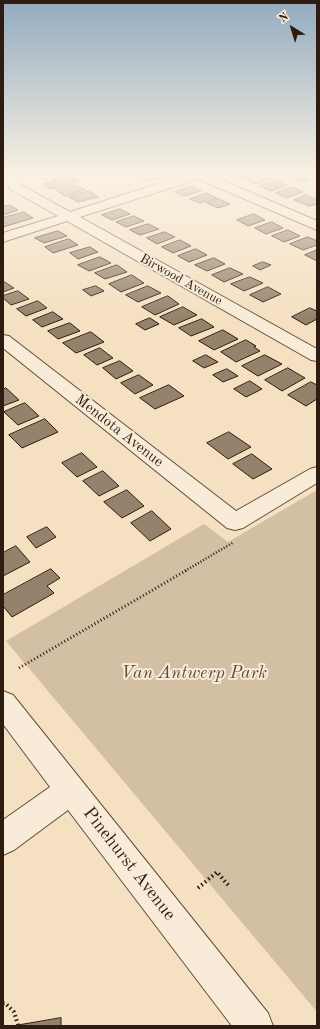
<!DOCTYPE html>
<style>
body{margin:0}
#map{position:relative;width:320px;height:1029px;overflow:hidden;background:#f5e0c1;font-family:"Old Standard TT",serif}
canvas{display:block}
.frame{position:absolute;inset:0;border:4px solid #2d1c0f;pointer-events:none}
.north{position:absolute;left:272px;top:8px;width:40px;height:40px;-webkit-text-stroke:3px #f8ebd7;paint-order:stroke;rotate:322deg;font-size:11px;font-weight:700;line-height:16px;text-align:center;color:#2d1c0f}
.north::after{content:'';display:block;margin:auto;width:14px;height:18px;background:#2d1c0f;clip-path:polygon(50% 0,100% 100%,50% 72%,0 100%)}
</style>
<div id="map">
<canvas width="320" height="1029"></canvas>
<div class="frame"></div>
<div class="north">N</div>
</div>
<script>
const g = document.querySelector('canvas').getContext('2d');
g.lineJoin = 'round';
function fill(path, color) { g.fillStyle = color; g.fill(path, 'evenodd'); }
function stroke(path, color, width, dash) { g.strokeStyle = color; g.lineWidth = width; g.lineCap = dash ? 'butt' : 'round'; g.setLineDash(dash || []); g.stroke(path); }
function label(font, color, halo, rows, align = 'center') {
  g.font = font + ' "Old Standard TT",serif'; g.lineWidth = 4; g.setLineDash([]); g.textBaseline = 'middle'; g.strokeStyle = halo; g.fillStyle = color; for (const [text, x, y, turn = 0] of rows) {
    g.save(); g.translate(x, y); g.rotate((+turn || 0) * Math.PI / 180); g.textAlign = isNaN(turn) ? turn : align; if (halo) g.strokeText(text, 0, 0); g.fillText(text, 0, 0); g.restore();
  }
}
const green = new Path2D(`
 M317,490V1012L6,641L204,524L228,542Z`);
const building = new Path2D(`
 M149,174H158L163,176L149,181L140,176Z
 M233,174H253L241,178Z
 M259,174L272,179L256,184L244,179Z
 M68,175L79,181L51,189L43,184L56,181L53,179Z
 M302,175L310,179L301,182L293,179Z
 M276,181L287,185L271,191L260,186Z
 M76,185L85,190L65,196L56,190Z
 M192,186L201,191L184,196L175,192Z
 M292,187L303,192L287,198L276,193Z
 M89,191L98,197L78,202L69,197Z
 M207,193L217,198L200,203L190,199Z
 M306,195L317,200V204L309,206L294,200Z
 M219,199L230,204L218,208L207,203Z
 M10,205L18,210L3,215V207Z
 M120,209L130,214L112,220L102,215Z
 M24,212L33,218L3,227V218Z
 M254,214L265,220L248,226L237,220Z
 M134,216L144,221L126,227L116,222Z
 M272,222L283,228L266,234L255,228Z
 M148,224L159,229L140,235L130,230Z
 M288,230L300,236L284,242L272,236Z
 M58,231L67,236L44,243L35,238Z
 M165,232L175,237L157,244L147,238Z
 M308,237L317,241V245L303,250L290,244Z
 M69,239L78,245L53,253L45,247Z
 M180,240L191,246L173,253L162,247Z
 M90,247L98,252L78,259L70,253Z
 M196,249L207,255L189,262L178,256Z
 M317,250V261L305,255Z
 M100,257L111,263L89,271L78,265Z
 M214,258L225,264L207,271L195,265Z
 M263,262L271,265L260,270L253,266Z
 M117,265L127,272L105,279L95,273Z
 M230,268L243,274L224,282L212,275Z
 M132,275L144,283L121,292L109,284Z
 M250,277L263,283L244,291L231,284Z
 M3,281L14,288L3,292Z
 M96,286L104,291L91,296L83,290Z
 M148,286L161,293L138,302L126,295Z
 M268,287L281,294L263,302L250,295Z
 M18,291L29,299L11,305L3,298V296Z
 M168,296L179,304L155,315L142,307Z
 M38,301L47,308L26,316L17,309Z
 M183,307L197,315L174,325L160,317Z
 M310,308L317,311V319L306,325L292,317Z
 M53,312L63,319L42,327L33,320Z
 M150,318L159,324L145,330L136,324Z
 M202,319L214,327L191,336L179,328Z
 M70,323L80,331L58,339L48,331Z
 M223,330L238,339L214,350L199,341Z
 M91,332L104,342L76,353L63,343Z
 M246,340L256,346L254,347L260,351L236,362L221,352Z
 M100,348L113,358L97,365L84,355Z
 M206,355L218,362L204,368L193,361Z
 M265,355L282,364L258,376L242,366Z
 M120,361L133,371L116,379L103,368Z
 M288,368L305,378L282,391L265,380Z
 M227,369L238,376L223,382L213,375Z
 M139,375L153,385L135,394L121,383Z
 M250,381L262,389L246,397L234,389Z
 M311,382L317,385V399L306,406L288,395Z
 M169,385L184,396L155,409L140,398Z
 M6,388L19,400L3,406V390Z
 M25,403L39,416L18,425L4,412Z
 M45,419L58,432L22,448L9,435Z
 M229,432L251,447L228,459L207,443Z
 M82,453L97,467L77,477L62,463Z
 M252,454L272,469L253,479L233,464Z
 M103,471L119,486L99,496L83,481Z
 M127,490L144,506L122,518L104,502Z
 M152,511L171,529L150,541L131,523Z
 M47,527L56,537L36,548L27,537Z
 M16,546L30,562L3,576V553Z
 M51,569L60,578L47,586L54,593L12,617L3,606V595Z
 M61,1018V1026H13L18,1025Z`);
const pathFar2 = new Path2D(`
 M185,571L234,542`);
const pathFar1 = new Path2D(`
 M19,668L187,570`);
const path = new Path2D(`
 M198,888L217,872L229,886
 M3,1003H5L14,1012L18,1025`);
const street = new Path2D(`
 M4,174H16L19,184L70,212L188,174H208L317,221V230L198,179L80,217L317,349V361L311,360L67,221L3,242V233L58,216L10,189Z
 M3,335L9,336L236,511L310,469L317,467V483L243,528L235,530L227,528L3,348Z
 M3,691L13,695L268,1013L273,1026H232L68,810L14,850L3,855V820L50,787L3,724Z`);
const farStreetnames = [
 ["Birwood Avenue",181,280,29]
];
const streetNames = [
 ["Mendota Avenue",119,431,38]
];
const nearParknames = [
 ["Van Antwerp Park",194,673]
];
const nearStreetnames = [
 ["Pinehurst Avenue",129,864,52]
];
fill(green, '#d3bfa3');
fill(building, '#95826c');
stroke(building, '#2d1c0f', 1);
stroke(street, '#5f4d3c', 2);
stroke(pathFar2, '#2d1c0f', 2.5, [1, 2]);
stroke(pathFar1, '#2d1c0f', 3, [1, 2.5]);
stroke(path, '#2d1c0f', 4, [1.5, 3]);
fill(street, '#f8ebd7');
const sky = g.createLinearGradient(0, 0, 0, 318);
sky.addColorStop(0, '#92abc0');
sky.addColorStop(0.55, '#faf1e3');
sky.addColorStop(1, '#faf1e300');
g.fillStyle = sky;
g.fillRect(0, 0, 320, 318);
label('13px', '#2d1c0f', '#f8ebd7', farStreetnames);
label('15px', '#2d1c0f', '#f8ebd7', streetNames);
label('italic 18px', '#5f4d3b', '#f8ebd7', nearParknames);
label('18px', '#2d1c0f', '#f8ebd7', nearStreetnames);
</script>
